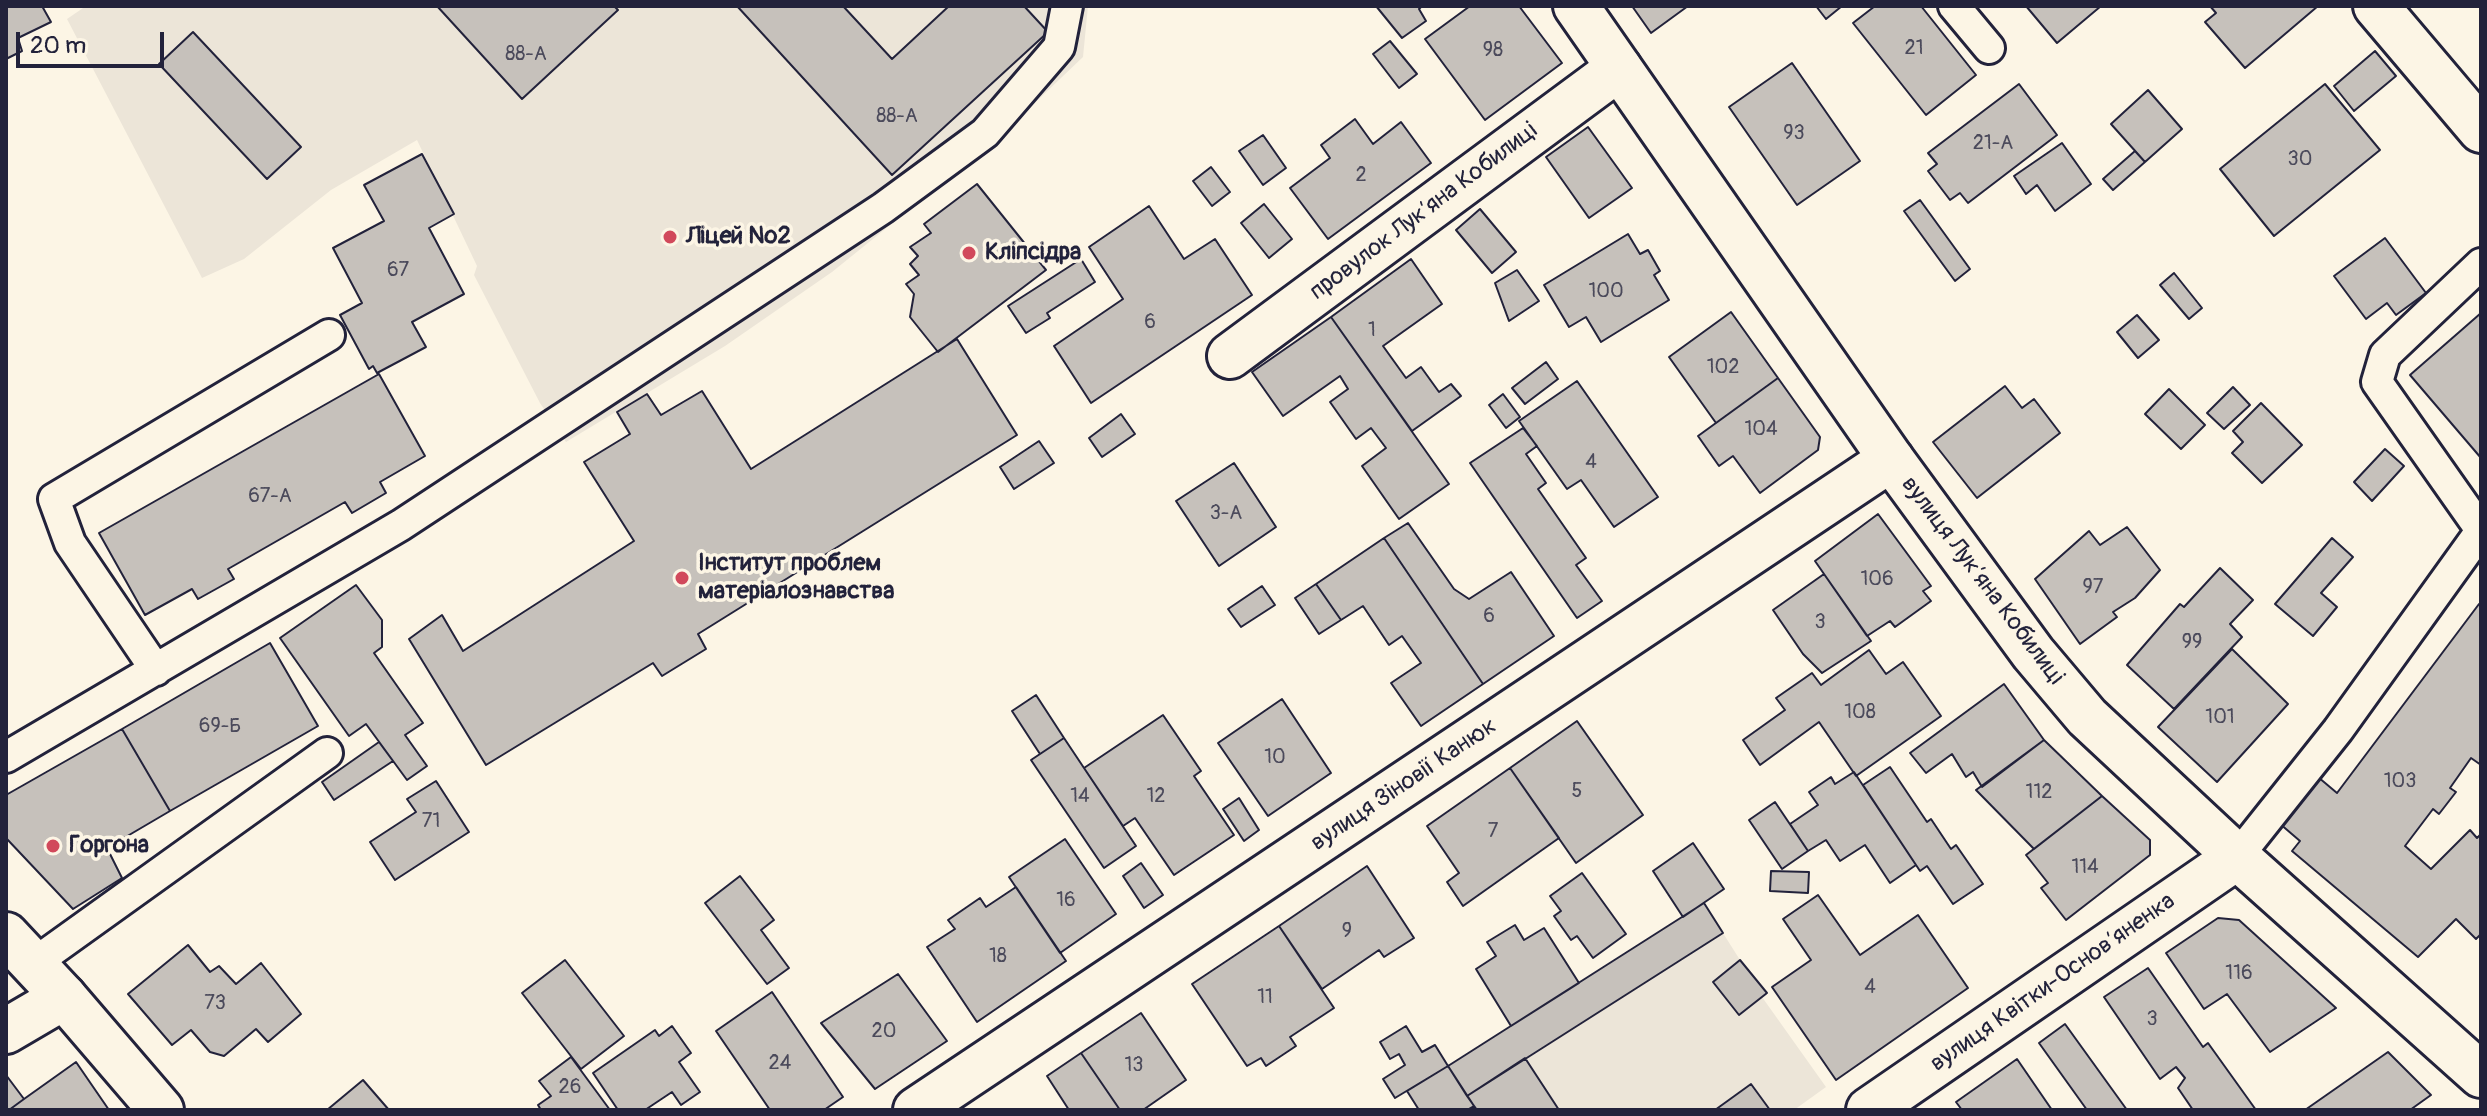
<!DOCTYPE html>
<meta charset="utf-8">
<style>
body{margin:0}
#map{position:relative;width:2487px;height:1116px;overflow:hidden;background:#fcf5e5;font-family:Pangolin,sans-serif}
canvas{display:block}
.frame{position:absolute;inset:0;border:8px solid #22223b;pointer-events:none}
.scale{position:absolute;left:16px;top:32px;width:148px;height:36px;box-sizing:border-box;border:4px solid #22223b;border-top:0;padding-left:10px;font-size:24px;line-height:28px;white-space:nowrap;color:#22223b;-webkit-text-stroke:6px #fcf5e5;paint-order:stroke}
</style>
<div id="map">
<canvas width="2487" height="1116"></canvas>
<div class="frame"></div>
<div class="scale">20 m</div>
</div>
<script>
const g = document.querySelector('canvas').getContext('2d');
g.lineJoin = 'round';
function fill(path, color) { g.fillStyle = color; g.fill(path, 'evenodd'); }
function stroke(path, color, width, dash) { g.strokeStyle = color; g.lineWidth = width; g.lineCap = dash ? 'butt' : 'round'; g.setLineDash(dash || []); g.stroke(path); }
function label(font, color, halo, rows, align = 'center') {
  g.font = font + ' Pangolin,sans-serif'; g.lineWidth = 7; g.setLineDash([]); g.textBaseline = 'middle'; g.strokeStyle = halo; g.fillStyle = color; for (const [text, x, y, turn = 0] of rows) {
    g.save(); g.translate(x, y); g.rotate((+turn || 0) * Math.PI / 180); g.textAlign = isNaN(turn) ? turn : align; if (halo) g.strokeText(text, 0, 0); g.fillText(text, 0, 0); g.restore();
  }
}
const built = new Path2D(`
 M86,6H1088L1083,57L998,138L832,272L725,346L566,442L540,403L474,275L477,266L417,140L331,190L244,259L202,278L67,19Z
 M1704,903L1740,960L1767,993L1762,997L1826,1087L1794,1110H1477L1448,1066Z`);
const building = new Path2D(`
 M6,6H42L51,22L18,38L22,51L6,59Z
 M437,6H614L618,10L522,99Z
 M737,6H843L892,59L949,6H1024L1048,32L892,175Z
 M1376,6H1422L1419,9L1426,21L1402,38Z
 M1470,6H1519L1562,63L1485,120L1425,39Z
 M1632,6H1688L1651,33Z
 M1816,6H1842L1826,19Z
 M1875,6H1921L1976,75L1926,115L1853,23Z
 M2026,6H2101L2057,43Z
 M2210,6H2318L2245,68L2205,22L2216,13Z
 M193,32L301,147L267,179L159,64Z
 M1390,41L1417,74L1399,88L1373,54Z
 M2375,51L2396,76L2354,111L2334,86Z
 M1792,63L1860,161L1797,205L1729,107Z
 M2019,84L2057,135L1968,203L1960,193L1950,200L1928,171L1937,164L1928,153Z
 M2325,84L2380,150L2274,236L2220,169Z
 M2148,90L2182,129L2145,162L2111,124Z
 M1355,119L1373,144L1401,122L1431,163L1328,239L1290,188L1330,158L1321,145Z
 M1588,127L1632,188L1589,218L1546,157Z
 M1263,135L1286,168L1263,185L1239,151Z
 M2062,143L2091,184L2055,211L2037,185L2026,194L2014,176Z
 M2135,151L2145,162L2113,190L2103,179Z
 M422,154L454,214L429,228L464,294L412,322L426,347L377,373L373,366L369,369L340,315L362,303L333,248L384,221L364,185Z
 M1211,167L1230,192L1212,206L1193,181Z
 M977,184L1046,270L938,352L910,317L914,294L906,284L919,275L910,264L918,256L910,247L931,233L924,224Z
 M1920,200L1970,269L1955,281L1904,211Z
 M1264,204L1292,239L1269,258L1241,223Z
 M1149,206L1184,259L1215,239L1252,295L1091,403L1054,346L1123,299L1089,247Z
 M1480,209L1516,252L1492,273L1456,230Z
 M1628,234L1640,254L1648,250L1660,271L1654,275L1669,300L1601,342L1586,317L1569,327L1544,285Z
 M2385,238L2426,293L2396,315L2387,303L2366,319L2334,276Z
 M1081,259L1095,282L1047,313L1050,318L1026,333L1008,306Z
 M1411,259L1442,304L1383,346L1406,378L1421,367L1439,392L1451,384L1461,396L1412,431L1331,317Z
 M1517,270L1539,301L1509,321L1495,283Z
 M2174,273L2202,308L2189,319L2160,285Z
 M1731,312L1778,378L1716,423L1669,357Z
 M2481,313V458L2410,375Z
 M2137,315L2159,340L2138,358L2117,332Z
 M1331,317L1449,484L1399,519L1362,466L1386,448L1371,428L1356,439L1330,402L1348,389L1340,376L1283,416L1252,372Z
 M957,339L1017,435L698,634L706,649L662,676L653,663L486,765L409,639L442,615L463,651L634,541L584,462L630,434L617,412L647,394L661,415L702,391L751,469Z
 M1546,362L1558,379L1525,404L1512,388Z
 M379,374L425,456L380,482L386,493L352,513L345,502L228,569L234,579L198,599L192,589L145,615L99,533Z
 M1778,378L1820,437L1818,450L1760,493L1733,456L1719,466L1698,436Z
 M1577,381L1658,497L1614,527L1581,480L1567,489L1519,421Z
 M2005,386L2022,408L2034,399L2060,433L1977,498L1933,442Z
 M2233,387L2250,405L2224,429L2207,413Z
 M2169,389L2205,425L2181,449L2145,414Z
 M1503,394L1520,417L1506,428L1489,405Z
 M2261,403L2302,445L2262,483L2232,453L2243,442L2233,431Z
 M1121,414L1135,434L1102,457L1089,438Z
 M1523,428L1537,446L1526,454L1546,483L1538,489L1586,558L1576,565L1602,601L1577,618L1470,463Z
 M1039,441L1054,463L1014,489L1000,467Z
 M2385,449L2404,466L2372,501L2354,482Z
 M1234,463L1276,527L1219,566L1176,501Z
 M1878,514L1931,586L1923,591L1931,601L1895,627L1890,621L1867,636L1815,561Z
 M1408,523L1454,589L1469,599L1511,572L1554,636L1483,684L1384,538Z
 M2127,527L2160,570L2135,598L2113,612L2117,617L2080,644L2035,579L2089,531L2100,545Z
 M1384,538L1483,684L1421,726L1391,683L1421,663L1402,636L1389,645L1363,606L1341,620L1316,584Z
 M2332,538L2353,557L2321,593L2337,607L2313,636L2275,604Z
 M2220,568L2253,600L2230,624L2242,637L2174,709L2127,665L2180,604L2184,607Z
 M1824,574L1871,641L1822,673L1803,654L1773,610Z
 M1316,584L1341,620L1319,634L1295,598Z
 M356,585L382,620V647L374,653L423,723L405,735L427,766L407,780L366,724L349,736L280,638Z
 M1262,586L1275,605L1241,627L1228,609Z
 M2479,604L2481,606V765L2471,758L2450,788L2456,792L2439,814L2433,809L2405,846L2431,869L2470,830L2477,838L2481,834V934L2476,939L2456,919L2418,957L2292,851L2300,841L2279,823L2318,777L2337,793Z
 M270,643L318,726L170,811L122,729Z
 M2232,649L2288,704L2217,782L2158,727Z
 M1869,650L1886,674L1903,662L1941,716L1856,776L1819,722L1760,765L1743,740L1785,710L1776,698L1812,673L1821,685Z
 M2004,684L2044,740L1982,787L1973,772L1966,777L1952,754L1926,773L1910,753Z
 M1036,695L1064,738L1040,754L1012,711Z
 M1282,699L1331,773L1268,816L1218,743Z
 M1163,715L1201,771L1194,776L1234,835L1174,875L1135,818L1123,826L1084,768Z
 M1577,721L1643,815L1576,863L1510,768Z
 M122,729L170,811L107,848L122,878L73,909L6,838V795Z
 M1064,738L1136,846L1104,868L1031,760Z
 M2044,740L2102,796L2034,849L1976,790Z
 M379,742L393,761L334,800L322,782Z
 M1890,767L1927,822L1931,819L1951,849L1956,845L1983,884L1953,904L1927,866L1920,871L1863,785Z
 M1510,768L1559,838L1463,906L1447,882L1459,873L1427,826Z
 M1854,772L1916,865L1890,883L1865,845L1840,861L1826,840L1808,851L1790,824L1818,805L1809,792L1831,777L1835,784Z
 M436,781L469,832L395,880L370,842L416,812L407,799Z
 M2102,796L2150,840V855L2066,920L2041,888L2048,883L2026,855Z
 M1239,798L1259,830L1244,841L1223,809Z
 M1775,802L1808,851L1782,869L1749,820Z
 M1065,839L1116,914L1060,953L1009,877Z
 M1693,843L1724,889L1683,917L1653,871Z
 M1141,863L1163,895L1144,908L1123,876Z
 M1367,866L1414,938L1384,957L1379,950L1322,989L1279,926Z
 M1771,871L1809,872L1808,893L1770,891Z
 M1582,873L1626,934L1593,958L1577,936L1571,940L1554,916L1561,911L1550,896Z
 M740,876L774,920L761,930L789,968L767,984L705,903Z
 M1016,887L1066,961L977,1022L927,947L955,929L948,920L980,898L986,907Z
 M1818,895L1860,955L1918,915L1968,988L1836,1080L1772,987L1811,960L1783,919Z
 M1704,903L1723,933L1467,1096L1448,1066Z
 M2218,918L2239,920L2336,1008L2270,1052L2227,994L2204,1009L2166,953Z
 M1515,925L1524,940L1544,928L1579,983L1511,1026L1476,969L1496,956L1487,942Z
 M1279,926L1334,1008L1290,1037L1296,1046L1266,1066L1261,1058L1247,1066L1192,984Z
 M188,945L210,972L219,966L236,984L261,963L301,1014L268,1042L256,1029L224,1056L210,1052L191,1030L172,1045L128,994Z
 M565,960L624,1036L581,1069L522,993Z
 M1740,960L1767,993L1739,1015L1713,982Z
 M2148,968L2203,1047L2208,1043L2256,1110H2193L2178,1088L2185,1078L2176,1067L2160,1079L2104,997Z
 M898,974L947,1041L875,1089L821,1023Z
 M772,992L843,1097L824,1110H770L716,1031Z
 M1141,1013L1186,1080L1143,1110H1120L1081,1053Z
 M2065,1024L2127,1110H2087L2039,1043Z
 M672,1026L691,1053L679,1062L700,1092L681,1105L672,1092L645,1110H618L593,1073L655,1030L659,1036Z
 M1406,1026L1422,1052L1435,1045L1448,1066L1395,1098L1383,1079L1405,1065L1399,1054L1390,1059L1380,1042Z
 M2388,1052L2431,1095L2410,1110H2305Z
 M1081,1053L1120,1110H1069L1047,1076Z
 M571,1057L610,1110H541L538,1105L551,1096L539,1081Z
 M1525,1058L1559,1110H1477L1467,1096Z
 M2017,1059L2052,1110H1962L1956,1102Z
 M76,1062L109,1110H9L24,1099Z
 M1448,1066L1474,1106L1467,1110H1419L1407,1091Z
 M6,1075L24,1099L9,1110H6Z
 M363,1080L389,1110H327Z
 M1751,1084L1770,1110H1715Z`);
const service = new Path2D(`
 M1954,6L1989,48
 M2481,264L2385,355L2377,382L2481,530
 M156,670L70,543L54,499L329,335
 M6,757L401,525L883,208L985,133L1059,47L1067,6
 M2237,857L2338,730L2481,531
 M33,964L327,753`);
const minor = new Path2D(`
 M2376,6L2481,130
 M1230,356L1619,68
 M6,1031L64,997
 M916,1110L1891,459
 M1869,1110L2237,857`);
const tertiary = new Path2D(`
 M1576,6L1891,459L2033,653L2087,717L2237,857L2481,1075
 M6,935L64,997L161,1110`);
const markers = [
 [670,237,8,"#d1495b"],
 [969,253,8,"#d1495b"],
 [682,578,8,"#d1495b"],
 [53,846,8,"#d1495b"]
];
const numberNames = [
 ["21",1914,49],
 ["98",1493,51],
 ["88-А",526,55],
 ["88-А",897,117],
 ["93",1794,134],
 ["21-А",1993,144],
 ["30",2300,160],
 ["2",1361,176],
 ["67",398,271],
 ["100",1606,292],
 ["6",1150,323],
 ["1",1372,331],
 ["102",1723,368],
 ["104",1761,430],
 ["4",1591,463],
 ["67-А",270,497],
 ["3-А",1226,514],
 ["106",1877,580],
 ["97",2093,588],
 ["6",1489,617],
 ["3",1820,623],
 ["99",2192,643],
 ["108",1860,713],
 ["101",2220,718],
 ["69-Б",220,727],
 ["10",1275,758],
 ["103",2400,782],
 ["5",1577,792],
 ["112",2039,793],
 ["14",1080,797],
 ["12",1156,797],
 ["71",431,822],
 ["7",1493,832],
 ["114",2085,868],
 ["16",1066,901],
 ["9",1347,932],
 ["18",998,957],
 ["116",2239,974],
 ["4",1870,988],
 ["11",1265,998],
 ["73",215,1004],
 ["3",2152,1020],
 ["20",884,1032],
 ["24",780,1064],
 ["13",1134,1066],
 ["26",570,1088]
];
const streetNames = [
 ["провулок Лукʼяна Кобилиці",1424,212,-37],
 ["вулиця Лукʼяна Кобилиці",1982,581,53],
 ["вулиця Зіновії Канюк",1404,785,-34],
 ["вулиця Квітки-Основʼяненка",2053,983,-35]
];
const poiNames = [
 ["Ліцей №2",686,237],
 ["Кліпсідра",985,253],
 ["Інститут проблем",698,564],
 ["матеріалознавства",698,592],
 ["Горгона",69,846]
];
fill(built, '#ece5d8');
fill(building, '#c6c1bb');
stroke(building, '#22223b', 2);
stroke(service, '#22223b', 36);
stroke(minor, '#22223b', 50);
stroke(tertiary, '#22223b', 50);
stroke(service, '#fcf5e5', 30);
stroke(minor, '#fcf5e5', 44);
stroke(tertiary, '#fcf5e5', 44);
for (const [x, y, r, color] of markers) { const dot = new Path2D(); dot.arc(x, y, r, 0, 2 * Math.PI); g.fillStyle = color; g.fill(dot); stroke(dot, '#fcf5e5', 3); }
label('20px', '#4b4a5b', null, numberNames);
label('24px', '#22223b', '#fcf5e5', streetNames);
label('bold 24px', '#22223b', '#fcf5e5', poiNames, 'left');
</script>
